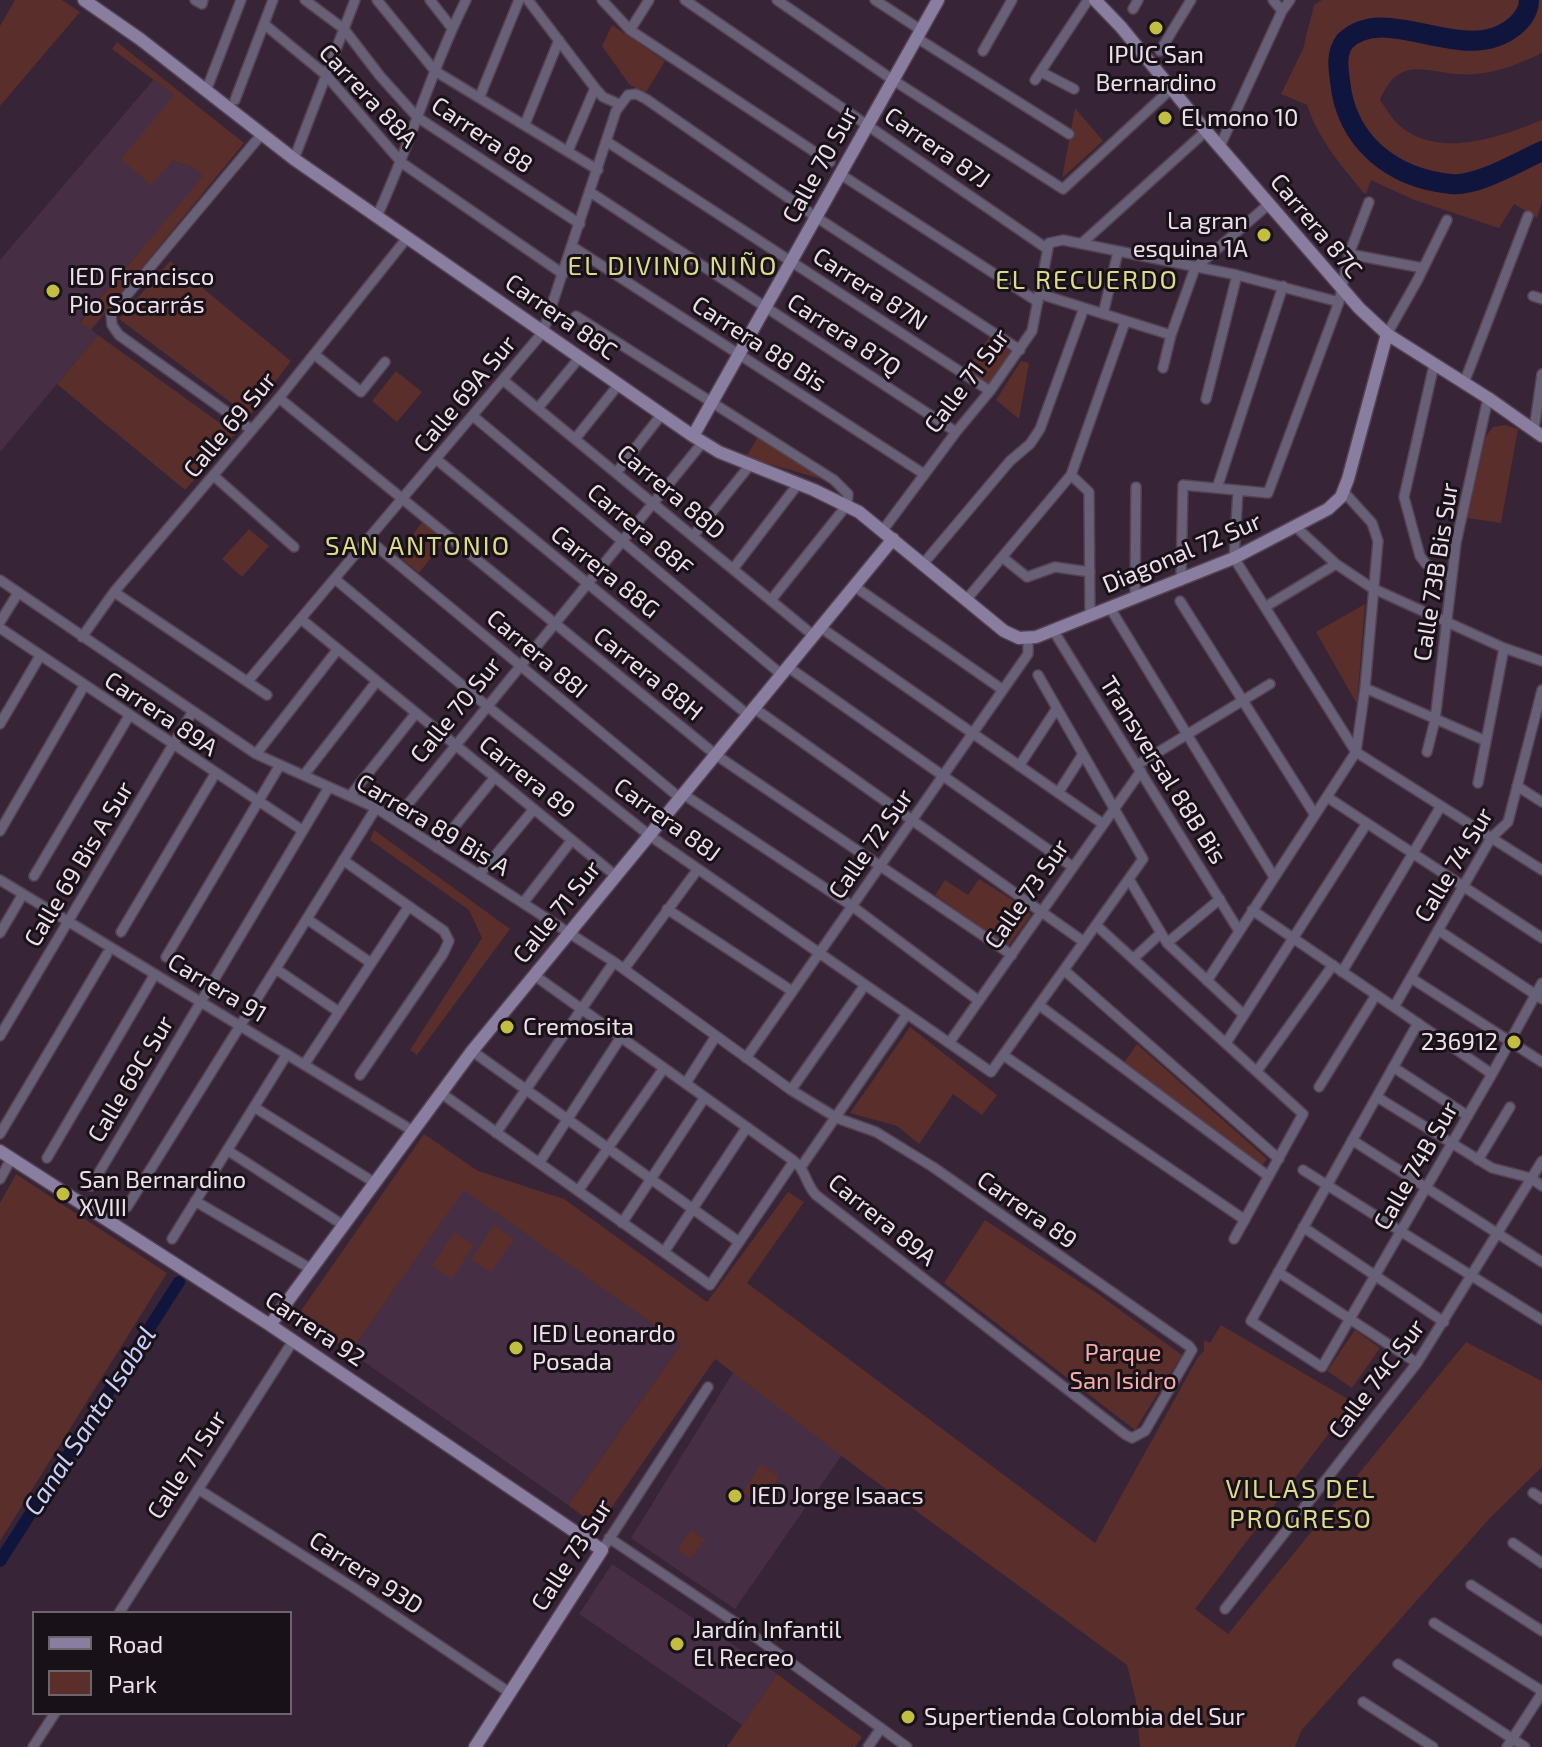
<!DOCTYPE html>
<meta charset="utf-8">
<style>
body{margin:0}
#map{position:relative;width:1542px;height:1747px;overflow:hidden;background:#372436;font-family:"Exo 2",sans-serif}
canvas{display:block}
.legend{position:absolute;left:32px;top:1611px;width:260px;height:104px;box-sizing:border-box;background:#191118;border:2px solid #6e646d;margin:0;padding:10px 14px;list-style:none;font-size:24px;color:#ede0ec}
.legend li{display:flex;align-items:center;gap:16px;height:40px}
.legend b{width:40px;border:2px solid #6e646d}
</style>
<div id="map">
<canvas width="1542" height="1747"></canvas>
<ul class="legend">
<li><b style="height:10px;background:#8a7ea0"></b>Road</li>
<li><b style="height:22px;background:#592e2b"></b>Park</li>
</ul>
</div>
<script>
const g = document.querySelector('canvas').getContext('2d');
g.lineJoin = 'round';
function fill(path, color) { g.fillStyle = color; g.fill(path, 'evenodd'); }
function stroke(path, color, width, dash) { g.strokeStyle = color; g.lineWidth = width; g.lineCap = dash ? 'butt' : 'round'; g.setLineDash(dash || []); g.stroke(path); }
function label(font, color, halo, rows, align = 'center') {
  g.font = font + ' "Exo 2",sans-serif'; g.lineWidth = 6; g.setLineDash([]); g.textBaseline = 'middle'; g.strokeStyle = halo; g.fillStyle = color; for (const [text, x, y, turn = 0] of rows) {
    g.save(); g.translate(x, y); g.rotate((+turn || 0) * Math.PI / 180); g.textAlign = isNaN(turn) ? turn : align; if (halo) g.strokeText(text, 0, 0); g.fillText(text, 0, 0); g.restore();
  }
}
const built = new Path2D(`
 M155,78L174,95L171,161L193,167L204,176L80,321L98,335L0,452V260Z
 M464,1189L681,1344L568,1505L350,1352Z
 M734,1371L842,1455L735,1609L631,1538Z
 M612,1564L777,1674L742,1725L579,1614Z`);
const green = new Path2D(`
 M15,0H62L80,12L0,106V26Z
 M1322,0H1542V51L1540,54C1518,64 1499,72 1475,74C1433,79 1402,48 1380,100C1386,108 1392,119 1399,125C1439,160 1499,137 1542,120V201L1537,218L1514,204L1499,228L1412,199L1371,180L1366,194L1363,192C1340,164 1319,140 1307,105L1281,94L1303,49L1314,5Z
 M612,25L665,61L645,94L629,84L602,46Z
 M117,42L244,143L91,330L80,322L203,176L193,167L172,161L151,185L121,159L174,95L112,49Z
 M1075,108L1103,141L1062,178Z
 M170,261L291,361L249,416L119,319Z
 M98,335L235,434L185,490L57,384Z
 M989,337L1012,352L990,384L967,369Z
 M1021,361L1029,363L1019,419L996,400Z
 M396,371L422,392L397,422L372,401Z
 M1505,425L1518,429L1501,523L1467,518L1486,436L1493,427Z
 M758,437L828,481L746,457Z
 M423,521L445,540L419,573L397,555Z
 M249,529L269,546L242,577L222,559Z
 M1365,604L1357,704L1316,632Z
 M374,830L510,929L417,1055L410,1050L482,938L469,910L370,840Z
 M979,879L1019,904L1031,915L1008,947L935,895L945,880L968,895Z
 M910,1027L997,1095L982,1115L953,1094L919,1144L897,1126L850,1113Z
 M1137,1044L1267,1159L1261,1167L1124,1063Z
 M424,1134L478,1171L564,1199L707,1302L788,1192L804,1202L747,1283L1095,1543L1198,1357L1204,1351V1340L1210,1343L1221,1325L1353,1402L1195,1609L1228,1634L1466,1342L1542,1381V1467L1490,1518L1324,1705L1301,1731L1295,1747H1140L1136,1701L1127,1665L856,1467L715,1359L598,1527L568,1505L681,1344L464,1190L350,1352L298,1315Z
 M16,1174L167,1273L0,1541V1203Z
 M985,1220L1098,1294L1182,1355L1135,1430L944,1283Z
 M494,1225L514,1239L491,1272L471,1260Z
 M454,1232L474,1245L452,1279L432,1266Z
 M1355,1330L1380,1348L1352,1388L1327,1371Z
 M761,1464L779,1477L760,1505L743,1493Z
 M691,1530L705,1540L690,1559L678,1549Z
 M777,1674L862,1737L855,1747H727Z`);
const canal = new Path2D(`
 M0,1561L179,1282`);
const river = new Path2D(`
 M1529,0C1529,11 1523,19 1515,26C1464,69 1387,0 1345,41C1336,53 1338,66 1340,81C1346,141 1391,178 1451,184C1476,187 1518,162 1542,151`);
const street = new Path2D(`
 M195,0L202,4L203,0
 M305,0L344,29L380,76L417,117L580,224
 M377,0L435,71L598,170
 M430,0L452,28
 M528,0L595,88L603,97L619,104
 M602,0L630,30L830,162
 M685,0L1046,248
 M777,0L893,80L1063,189L1171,89
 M875,0L921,30
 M1273,0L1282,11
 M1133,9L1138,0
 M264,24L326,75L402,163L563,274
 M630,30L649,0
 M917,38L1069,134
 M983,51L1012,0
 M1160,51L1191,0
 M1041,72L1074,89
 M1035,80L1088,0
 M206,91L241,0
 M480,96L519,0
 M235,100L273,0
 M525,124L559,40
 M606,141L990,391
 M1220,146L1282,11L1290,0
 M568,151L595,88
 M294,159L355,0
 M840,174L1038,302
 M590,192L956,432
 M377,216C410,146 431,70 466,0
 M1081,244L1206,131
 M573,247L924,474
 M1349,254L1423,268
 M1040,294L1171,335
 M1533,296L1542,299
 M1103,314L1118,252
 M576,316L834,480L848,494L847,505L771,600
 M1387,334L1417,281L1447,220
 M314,354L361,392L385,362
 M1434,365L1404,497L1420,556L1426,564L1452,577
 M1163,368L1171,335L1195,268L1269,204
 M503,380L814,636
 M1464,383L1528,216
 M279,398L716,755L1012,955
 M1206,399L1237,275
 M538,408L580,357
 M473,416L782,675
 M252,430L119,335L112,325L111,314L261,135
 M1534,430L1542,374
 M575,439L619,384
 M436,459L748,715
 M616,473L662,414
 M1071,475L1089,492L1090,616
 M214,476L294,547
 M1217,488L1283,286
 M1238,490L1234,558L1356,752L1542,870
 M1297,528L1336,564L1372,588L1504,648L1542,661
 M883,530L956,432L990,391L1032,331L1049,243L1063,240L1237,275L1339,302
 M693,536L750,465
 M369,540L680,798
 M1002,557L1027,577L1055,567L1090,572
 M923,564L1010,461L1030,444L1040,429L1084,308
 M733,569L798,484
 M335,579L487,706L649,835L991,1072L1143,859L1038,675
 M0,580L256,754L376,808L614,962L791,1090L837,1118L876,1132L933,1167L1189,1346L1192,1350L1145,1431L1132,1438L1126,1435L816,1195C806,1185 806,1170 794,1161L534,975
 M1181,581L1183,485L1268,493L1339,302L1349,254L1369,202
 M854,586L1003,690
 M114,592L267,695
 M1135,599L1136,487
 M966,600L1071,475L1125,322
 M1180,601L1315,815
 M1265,607L1336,564
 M1110,608L1274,877
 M301,619L616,876
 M0,622L18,593
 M820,627L1103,824
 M0,628L302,830
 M1053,630L1239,931
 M82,637L114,592L279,398L407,238
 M788,667L1073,867
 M248,681L543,332L616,111L628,95L636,94L646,99L816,217L1020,350
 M1365,688L1486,741
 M754,708L1084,942
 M0,724L40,656
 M1427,752L1435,720L1456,543L1488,398
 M256,754L338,649
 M1137,765L1270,684
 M1019,766L1057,708
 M304,775L377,681
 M1478,783L1504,648
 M1517,786L1542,802
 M1058,793L1083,754
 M683,794L852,906L979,1001
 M350,796L416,713
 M1327,797L1542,938
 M395,820L703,442
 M0,831L84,686
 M437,848L495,777
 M343,860L444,931L449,941L443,954L360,1075
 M479,875L534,809
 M34,876L129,716
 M1129,879L1167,943L1244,1015
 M0,880L413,1131
 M523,903L572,840
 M667,909L792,991
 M1252,910L1492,1074
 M307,919L371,963
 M1096,925L1303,1114L1234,1239
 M1438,930L1542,999
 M121,932L215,774
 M0,933L23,894
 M1167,943L1220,899
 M166,957L280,765
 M1133,959L1161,933
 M276,969L339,1012
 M624,969L698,869
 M1064,970L1279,1159
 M1342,972L1441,806
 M1411,978L1542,1062
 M1207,981L1356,752L1365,688L1378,541L1372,523L1343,491
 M1039,1005L1268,1176
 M1394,1007L1491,838L1508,822L1542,690
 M1418,1023L1251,1321L1322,1367L1492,1074L1542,983
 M0,1036L193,711
 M949,1043L1141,771
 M1226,1043L1367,823
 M472,1051L739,1242
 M1003,1055L1245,1220
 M746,1058L1028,654V638
 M304,1065L409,906
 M1393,1067L1468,1116
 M1257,1071L1333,965
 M686,1083L716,1036
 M1319,1087L1376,995
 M791,1090L865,985
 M441,1093L710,1285L794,1161
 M1377,1097L1492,1168L1531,1178L1542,1186
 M254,1107L375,1183
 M496,1133L614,962
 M0,1134L107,954
 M1352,1140L1542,1262
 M227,1150L343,1225
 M47,1158L155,974
 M1478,1160L1510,1107
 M539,1163L621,1037
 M801,1167L907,1014
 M1303,1170L1542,1320
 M0,1179L11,1159
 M91,1186L329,787
 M578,1191L664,1068
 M195,1201L311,1269
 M127,1207L376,808
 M622,1223L705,1097
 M1303,1227L1444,1322
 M172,1239L287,1054
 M664,1252L747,1127
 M1278,1272L1417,1363
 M198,1489L354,1588L510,1693
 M1533,1493L1542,1499
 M609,1538L736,1623L907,1747
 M1513,1543L1542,1563
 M606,1544L708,1387
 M1471,1585L1542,1631
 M1225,1609L1417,1363L1542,1161
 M119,1613L293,1341
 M1434,1623L1542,1691
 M1398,1664L1525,1747
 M1363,1702L1433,1747
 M33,1747L55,1713
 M868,1747L881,1728
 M1507,1747L1542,1693`);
const secondary = new Path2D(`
 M84,0L140,39L294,159L693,436L719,452L814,490L859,512L1004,631L1019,638L1036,637L1234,558L1328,509L1341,497L1348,479L1387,334
 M1095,0L1121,27L1206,131L1359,308L1387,334L1488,398L1542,436
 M693,436L938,0
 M0,1151L270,1325L602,1550L475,1747
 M270,1325L472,1051L893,539`);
const markers = [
 [1156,28,8,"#c1be40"],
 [1165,118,8,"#c1be40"],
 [1264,235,8,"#c1be40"],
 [53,291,8,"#c1be40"],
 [507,1027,8,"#c1be40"],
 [1514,1042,8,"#c1be40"],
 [63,1194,8,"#c1be40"],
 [516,1348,8,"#c1be40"],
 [735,1496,8,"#c1be40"],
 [677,1644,8,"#c1be40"],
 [908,1717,8,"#c1be40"]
];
const poiNames = [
 ["IPUC San",1156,55,"center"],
 ["Bernardino",1156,83,"center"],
 ["El mono 10",1181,118],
 ["La gran",1248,221,"right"],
 ["esquina 1A",1248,249,"right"],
 ["IED Francisco",69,277],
 ["Pio Socarrás",69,305],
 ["Cremosita",523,1027],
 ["236912",1498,1042,"right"],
 ["San Bernardino",79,1180],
 ["XVIII",79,1208],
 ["IED Leonardo",532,1334],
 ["Posada",532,1362],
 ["IED Jorge Isaacs",751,1496],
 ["Jardín Infantil",693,1630],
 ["El Recreo",693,1658],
 ["Supertienda Colombia del Sur",924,1717]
];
const streetNames = [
 ["Carrera 88A",368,96,47],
 ["Carrera 88",482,135,34],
 ["Carrera 87J",937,148,35],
 ["Calle 70 Sur",820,165,-61],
 ["Carrera 87C",1316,226,50],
 ["Carrera 87N",870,289,33],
 ["Carrera 88C",561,317,35],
 ["Carrera 87Q",844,335,33],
 ["Carrera 88 Bis",759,344,33],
 ["Calle 71 Sur",967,381,-53],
 ["Calle 69A Sur",465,394,-50],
 ["Calle 69 Sur",230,425,-50],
 ["Carrera 88D",671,492,40],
 ["Carrera 88F",640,530,40],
 ["Diagonal 72 Sur",1182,553,-23],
 ["Carrera 88G",605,572,39],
 ["Calle 73B Bis Sur",1436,572,-81],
 ["Carrera 88I",537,654,40],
 ["Carrera 88H",648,674,39],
 ["Calle 70 Sur",456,710,-51],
 ["Carrera 89A",161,714,34],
 ["Transversal 88B Bis",1163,770,58],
 ["Carrera 89",527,777,39],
 ["Carrera 88J",667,820,36],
 ["Carrera 89 Bis A",433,825,31],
 ["Calle 72 Sur",871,844,-55],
 ["Calle 69 Bis A Sur",79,864,-59],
 ["Calle 74 Sur",1454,865,-59],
 ["Calle 73 Sur",1027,894,-55],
 ["Calle 71 Sur",557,912,-51],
 ["Carrera 91",217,988,31],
 ["Calle 69C Sur",131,1079,-59],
 ["Calle 74B Sur",1416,1166,-60],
 ["Carrera 89",1027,1210,35],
 ["Carrera 89A",882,1220,39],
 ["Carrera 92",315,1329,34],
 ["Calle 74C Sur",1377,1379,-53],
 ["Calle 71 Sur",187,1465,-57],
 ["Calle 73 Sur",572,1555,-57],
 ["Carrera 93D",366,1573,33]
];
const parkNames = [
 ["Parque",1123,1353],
 ["San Isidro",1123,1381]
];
const neighbourhoodNames = [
 ["EL DIVINO NIÑO",673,266],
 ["EL RECUERDO",1087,280],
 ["SAN ANTONIO",418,546],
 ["VILLAS DEL",1301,1489],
 ["PROGRESO",1301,1519]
];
const waterNames = [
 ["Canal Santa Isabel",90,1421,-57]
];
fill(built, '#462e45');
fill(green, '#592e2b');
stroke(canal, '#10153e', 12);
stroke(river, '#10153e', 20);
stroke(street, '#544253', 12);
stroke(secondary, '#544253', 15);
stroke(street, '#686076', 9);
stroke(secondary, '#8a7ea0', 12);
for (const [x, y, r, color] of markers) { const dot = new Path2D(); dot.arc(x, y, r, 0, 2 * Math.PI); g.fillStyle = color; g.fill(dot); stroke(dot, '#191118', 3); }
label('24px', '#ede0ec', '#191118', poiNames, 'left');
label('24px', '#ede0ec', '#191118', streetNames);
label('24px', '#f6ada7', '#191118', parkNames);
g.letterSpacing = '2px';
label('26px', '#dcdb8c', '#191118', neighbourhoodNames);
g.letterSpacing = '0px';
label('italic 26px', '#c5d1ff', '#191118', waterNames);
</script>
